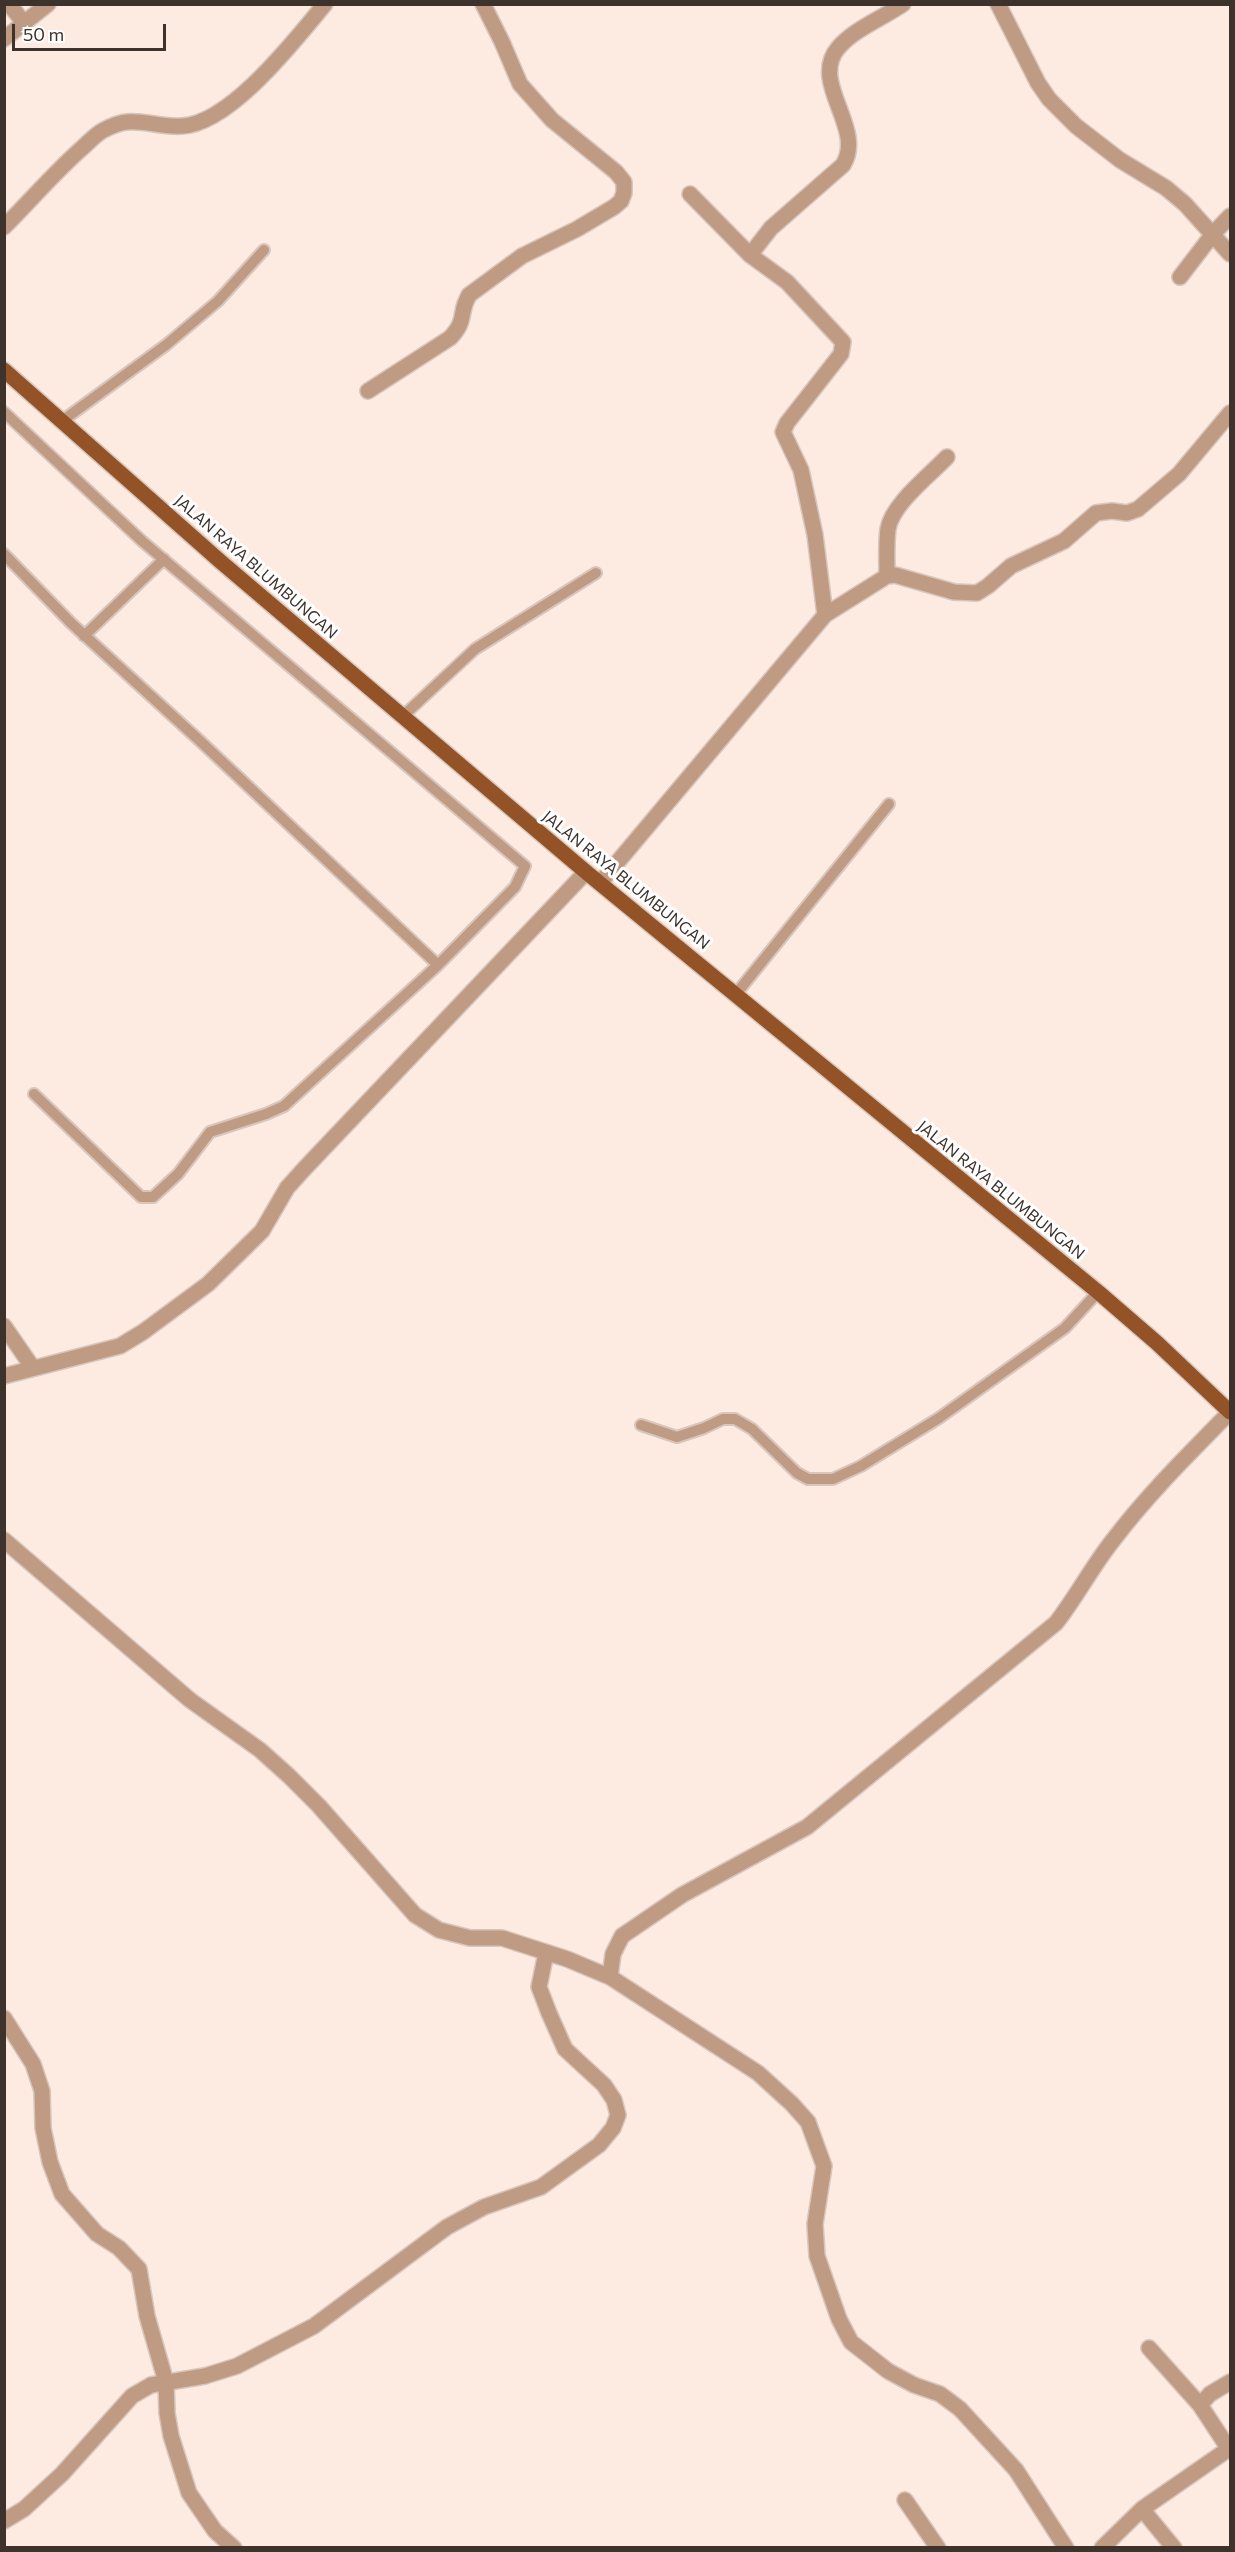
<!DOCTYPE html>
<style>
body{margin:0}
#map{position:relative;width:1235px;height:2552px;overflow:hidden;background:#fdebe1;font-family:Commissioner,sans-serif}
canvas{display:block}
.frame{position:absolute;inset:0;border:6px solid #3e322c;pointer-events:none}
.scale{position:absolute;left:12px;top:24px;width:154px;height:27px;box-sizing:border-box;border:3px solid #3e322c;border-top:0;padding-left:8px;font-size:18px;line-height:21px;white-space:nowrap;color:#3e322c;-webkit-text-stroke:4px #fff;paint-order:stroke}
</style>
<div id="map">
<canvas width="1235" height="2552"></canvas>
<div class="frame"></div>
<div class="scale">50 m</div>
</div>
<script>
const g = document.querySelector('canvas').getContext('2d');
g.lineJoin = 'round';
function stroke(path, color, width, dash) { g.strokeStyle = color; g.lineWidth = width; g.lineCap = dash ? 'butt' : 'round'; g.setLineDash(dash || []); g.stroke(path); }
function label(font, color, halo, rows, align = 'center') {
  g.font = font + ' Commissioner,sans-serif'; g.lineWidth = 6; g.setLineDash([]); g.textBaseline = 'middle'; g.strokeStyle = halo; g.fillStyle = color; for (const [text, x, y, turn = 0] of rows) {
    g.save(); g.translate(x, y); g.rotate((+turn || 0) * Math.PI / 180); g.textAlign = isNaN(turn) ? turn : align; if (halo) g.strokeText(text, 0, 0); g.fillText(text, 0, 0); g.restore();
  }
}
const service = new Path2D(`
 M4,412L142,541L525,866L515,887L438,965L284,1106L266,1114L210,1132L178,1174L153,1197H141L34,1094
 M62,421L166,345L218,301L264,250
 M4,554L71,623L199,740L438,965
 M84,636L164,559
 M402,717L475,649L596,573
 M736,994L889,804
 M641,1425L677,1437L704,1428L723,1419H735L752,1429L797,1473L808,1479H833L861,1466L939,1418L1065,1328L1098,1292`);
const minor = new Path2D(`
 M9,4L25,24
 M998,4L1038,83L1049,99L1076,126L1120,160L1166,188L1185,204L1230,254
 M4,39L48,4
 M690,194L750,255L787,282L843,342L841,354L787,423L783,432L801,470L815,535L825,615
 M4,227C30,201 54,173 81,149C88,143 95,135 102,131C135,112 149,128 182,126C230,124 295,40 325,4
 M750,255L771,228L843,165C866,128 809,83 838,48C854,29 883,18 903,4
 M1180,277L1213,234L1230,216
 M368,391L450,338C468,319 458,314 469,295L522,256L577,229L614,207L621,201L624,193V182L616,172L552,120L520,84L502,42L483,4
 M887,576C887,561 886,544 888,529C892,504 930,475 947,457
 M600,883L825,615L887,576L895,575L954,592L977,593L988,586L1011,566L1064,541L1096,513L1112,511L1127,513L1138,509L1179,474L1230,413
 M4,1326L33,1368
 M4,1376L120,1346L143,1332L208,1284L262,1231L287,1188L305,1168L586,872
 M4,1540L190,1700L260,1750L289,1776L319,1806L415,1915L439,1930L470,1938H502L567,1959L610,1977L758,2073L792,2104L808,2122L824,2166L815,2224L817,2256L839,2319L851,2342L888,2371L914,2385L940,2394L960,2409L1016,2470L1066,2548
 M610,1977L613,1954L622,1936L682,1895L807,1827L1056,1623C1077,1596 1093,1565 1114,1539C1149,1493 1190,1453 1230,1412
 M4,2018L33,2064L42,2091L43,2128L50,2162L62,2194L97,2234L119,2248L139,2269L147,2316L166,2382L167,2413L171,2436L189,2493L215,2531L234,2548
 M1149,2348L1200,2405
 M1229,2449L1200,2405L1210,2394L1230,2382
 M905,2500L938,2548
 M1142,2509L1174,2548
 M4,2521L24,2509L62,2474L132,2396L151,2385L205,2376L237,2366L314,2326L447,2227L484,2207L541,2187L599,2145L613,2128L618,2115L614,2100L604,2085L565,2049L549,2013L539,1987L546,1953
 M1102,2548L1142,2509L1230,2448`);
const primary = new Path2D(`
 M4,370L221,562L586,872L1098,1292L1157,1343L1230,1412`);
const streetNames = [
 ["JALAN RAYA BLUMBUNGAN",256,567,41],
 ["JALAN RAYA BLUMBUNGAN",626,880,39],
 ["JALAN RAYA BLUMBUNGAN",1001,1190,39]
];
stroke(service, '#d7c6bd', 14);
stroke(minor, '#d7c6bd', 18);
stroke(primary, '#d7c6bd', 18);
stroke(service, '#c09b84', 10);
stroke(minor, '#c09b84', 15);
stroke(primary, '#935326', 15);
label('16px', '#3e322c', '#fff', streetNames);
</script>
